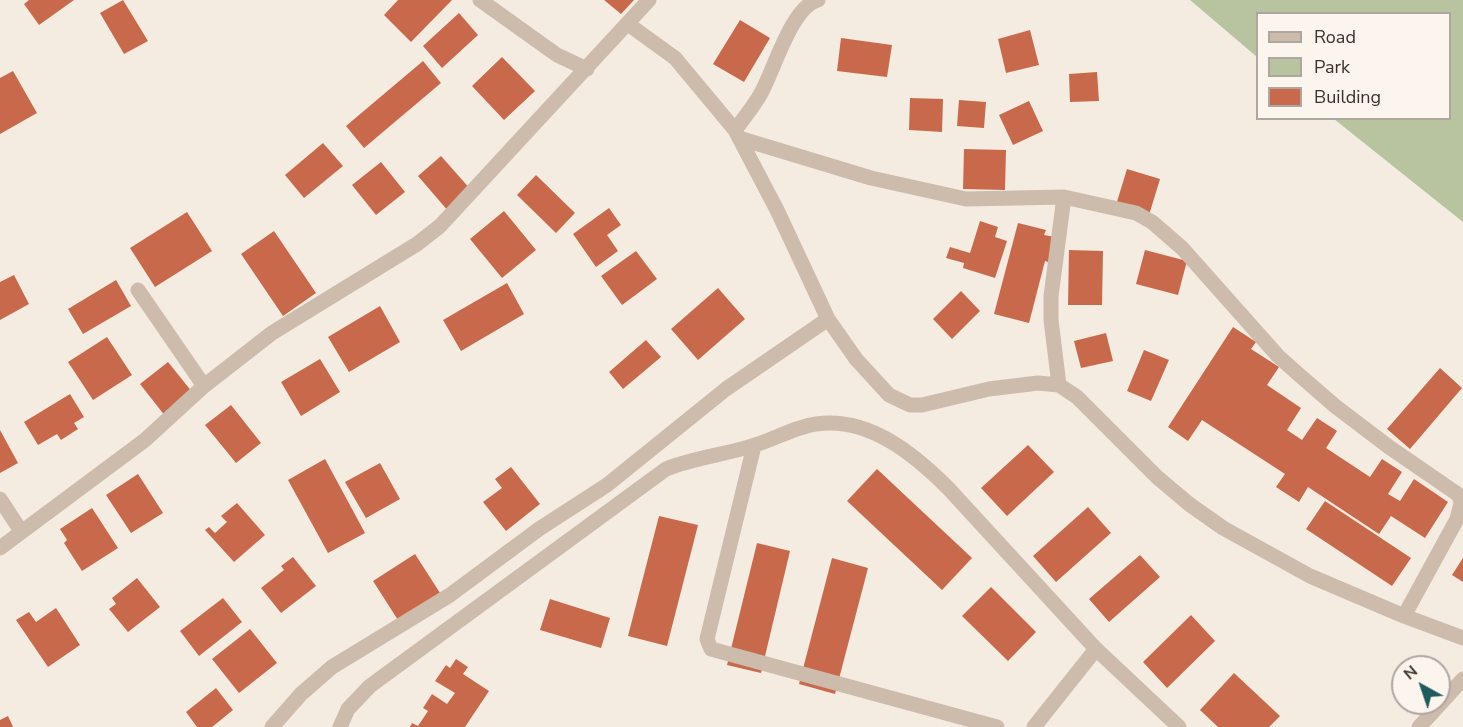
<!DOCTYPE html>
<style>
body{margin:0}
#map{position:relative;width:1463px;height:727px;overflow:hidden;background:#f4ebe1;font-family:"Nunito Sans",sans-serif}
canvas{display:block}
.legend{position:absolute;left:1256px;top:12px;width:195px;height:108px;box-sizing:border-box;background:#fbf5ee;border:2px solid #aea6a0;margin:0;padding:8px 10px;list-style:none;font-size:18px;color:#3b302b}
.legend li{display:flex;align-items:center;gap:12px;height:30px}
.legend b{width:30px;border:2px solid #aea6a0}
.north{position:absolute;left:1391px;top:655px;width:60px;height:60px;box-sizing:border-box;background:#fbf5ee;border:2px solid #aea6a0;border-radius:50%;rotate:320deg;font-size:16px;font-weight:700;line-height:24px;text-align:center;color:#3b302b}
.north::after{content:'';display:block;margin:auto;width:21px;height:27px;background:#1f5a5e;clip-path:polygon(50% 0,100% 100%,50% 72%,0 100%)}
</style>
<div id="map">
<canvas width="1463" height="727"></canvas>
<ul class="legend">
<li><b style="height:8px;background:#cdbbac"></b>Road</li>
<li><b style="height:16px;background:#b8c4a0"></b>Park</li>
<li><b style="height:16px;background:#c8694b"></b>Building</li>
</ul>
<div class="north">N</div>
</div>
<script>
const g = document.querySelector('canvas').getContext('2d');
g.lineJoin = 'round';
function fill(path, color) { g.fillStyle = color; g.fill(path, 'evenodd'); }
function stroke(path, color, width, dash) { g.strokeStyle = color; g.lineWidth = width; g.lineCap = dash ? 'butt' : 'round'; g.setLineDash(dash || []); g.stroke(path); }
const green = new Path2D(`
 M1190,0H1463V222L1334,119L1450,118V14H1258L1257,57Z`);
const building = new Path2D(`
 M29,0H74L39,25L24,4Z
 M123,0L148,41L124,54L100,13Z
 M398,0H452L411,42L384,15Z
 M604,0H634L621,14Z
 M459,13L478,35L442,68L423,46Z
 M740,20L770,38L744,82L713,64Z
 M1030,30L1039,65L1006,73L998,39Z
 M841,38L892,45L887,77L837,71Z
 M502,57L535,91L504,120L472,86Z
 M423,61L441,83L364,148L346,126Z
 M13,71L37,113L0,134V78Z
 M1097,72L1099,101L1070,102L1069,74Z
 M910,98L943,99L942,132L909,130Z
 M959,100L986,102L984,128L957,126Z
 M1029,101L1043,131L1013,145L999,115Z
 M323,143L343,166L304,198L285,175Z
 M964,149L1006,150L1005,190L963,189Z
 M441,156L472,191L449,212L418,176Z
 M381,162L405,192L376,215L352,185Z
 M1127,169L1160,179L1149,215L1116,205Z
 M536,175L575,213L556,233L517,195Z
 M609,208L621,225L607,235L618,251L596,267L573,234Z
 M504,211L536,250L502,278L470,239Z
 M187,212L212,251L155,287L130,248Z
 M980,221L998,227L995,237L1007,241L995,278L963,268L964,263L946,258L950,247L970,253Z
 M1018,223L1046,230L1044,235L1055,237L1048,262L1045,261L1029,323L994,314Z
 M274,231L316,293L283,316L241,254Z
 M1069,250L1103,251L1102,305H1068Z
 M1145,250L1187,261L1178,295L1136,284Z
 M636,251L657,279L622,305L601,276Z
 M14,275L29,304L0,320V282Z
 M116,280L131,306L83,334L68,309Z
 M507,283L524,314L461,351L443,320Z
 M718,288L745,319L698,360L671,329Z
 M961,291L980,311L952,339L933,319Z
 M380,306L400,342L349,372L328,337Z
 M1233,327L1256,342L1251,349L1279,367L1267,385L1301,408L1287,430L1302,440L1317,418L1337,431L1326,448L1370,477L1382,459L1402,472L1388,494L1400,501L1414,479L1448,502L1425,538L1391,516L1379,534L1308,487L1299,502L1276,487L1285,474L1202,420L1188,441L1168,427Z
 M1106,333L1113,361L1081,368L1074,341Z
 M107,337L132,375L93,400L68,362Z
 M646,340L661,357L623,389L609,372Z
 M1144,350L1169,360L1151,401L1127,391Z
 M320,359L340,392L301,416L281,382Z
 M168,362L197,398L169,421L140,384Z
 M1440,368L1462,388L1410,449L1387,429Z
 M70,394L84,417L74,423L78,429L61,440L57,434L38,445L24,422Z
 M231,405L261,443L236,463L205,425Z
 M0,430L18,463L0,473Z
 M1028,445L1054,472L1007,516L981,488Z
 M325,459L365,533L328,553L288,480Z
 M380,463L400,499L366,518L345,482Z
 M511,467L540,504L506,531L483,502L502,488L495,479Z
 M877,469L972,558L942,590L847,501Z
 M138,474L163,513L131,533L106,495Z
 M1325,501L1411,558L1392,586L1306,529Z
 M237,503L265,535L234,562L205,530L209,527L215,533L227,522L221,516Z
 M1088,507L1111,533L1056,582L1033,556Z
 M92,508L118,548L82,571L64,543L67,540L60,529Z
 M659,516L698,525L667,646L628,636Z
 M757,543L790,551L761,673L727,665Z
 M415,554L440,593L398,620L373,581Z
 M1140,555L1160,577L1109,622L1089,599Z
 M293,557L316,586L281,613L261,588L284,570L281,566Z
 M832,558L868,568L835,694L799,684Z
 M1463,558V582L1452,575Z
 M137,578L160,607L128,632L109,609L116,604L112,598Z
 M991,587L1036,632L1008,661L962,616Z
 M223,598L242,622L199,656L180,631Z
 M550,599L610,618L601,648L540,630Z
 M56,608L80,645L48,667L16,620L29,612L36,622Z
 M1191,615L1215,641L1167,688L1143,662Z
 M250,629L277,663L239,693L212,659Z
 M456,659L468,667L463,674L489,691L465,727H410L412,723L418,726L428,711L423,708L432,694L447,704L455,693L435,681L446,665L450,668Z
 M1234,673L1280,716L1269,727H1218L1200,710Z
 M216,688L233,710L212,727H197L186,712Z
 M8,716L13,727H0V720Z`);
const minor = new Path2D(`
 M480,0L557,55L587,69
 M628,24L675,58L735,130L777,210L828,319L856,359L889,395L910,405H922L989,389L1038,383L1059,385L1077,397L1157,477L1189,504L1223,528L1310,576L1404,616L1463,638
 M735,130C744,118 753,107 760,95C774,71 791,7 818,0
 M742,139L871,178L966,199L1064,197L1136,213L1152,222L1182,248L1278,356L1297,373L1335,406L1389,447L1459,495L1461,503L1457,519L1404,616
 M138,290L204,386
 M1059,385L1051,320V296L1064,197
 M754,446L707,639L711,649L997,727
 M0,499L21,531
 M0,548L145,440L204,386L272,333L417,244L440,226L649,0
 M272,727L301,694L332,667L450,595L539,529L607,485L726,389L828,319
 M340,727L348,709L370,686L666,469C695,457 725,455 755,445C775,439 795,427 816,424C868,416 914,454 948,488L1096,649L1179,727
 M1034,727L1096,649
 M1419,727L1463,679`);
fill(green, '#b8c4a0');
fill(building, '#c8694b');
stroke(minor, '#cdbbac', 15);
</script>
